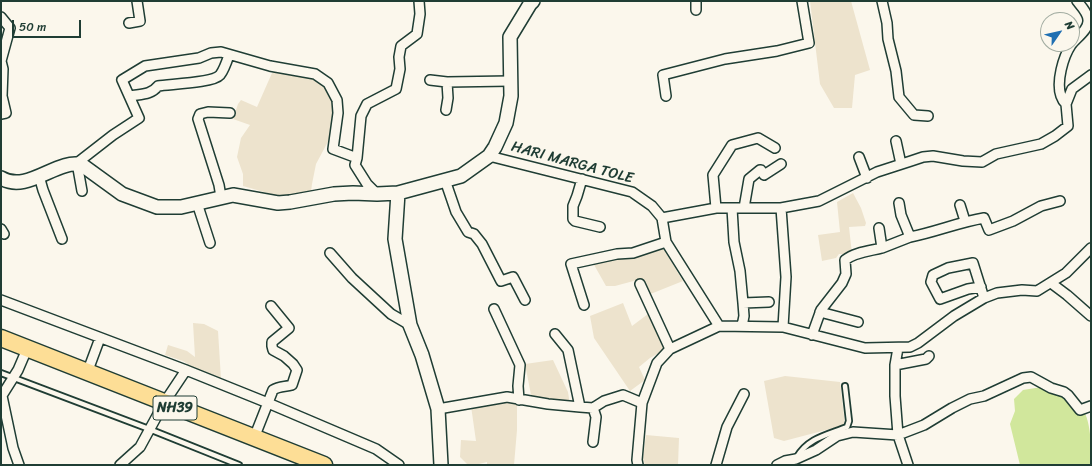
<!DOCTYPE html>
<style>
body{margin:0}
#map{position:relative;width:1092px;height:466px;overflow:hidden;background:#fbf7ec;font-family:Sriracha,sans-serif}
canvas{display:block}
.frame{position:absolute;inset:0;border:2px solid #1f3d34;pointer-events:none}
.north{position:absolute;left:1040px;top:12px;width:40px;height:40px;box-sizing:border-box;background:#fbf7ec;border:1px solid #a3ada2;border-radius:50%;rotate:56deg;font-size:11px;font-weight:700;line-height:16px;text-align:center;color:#1f3d34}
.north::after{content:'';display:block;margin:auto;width:14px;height:18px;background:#1f6fb2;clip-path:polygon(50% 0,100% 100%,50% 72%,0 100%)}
.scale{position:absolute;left:12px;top:20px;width:69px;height:18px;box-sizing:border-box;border:2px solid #1f3d34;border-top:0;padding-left:5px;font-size:12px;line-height:14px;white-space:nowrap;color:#1f3d34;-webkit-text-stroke:3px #fbf7ec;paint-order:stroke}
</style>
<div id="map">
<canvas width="1092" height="466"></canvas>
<div class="frame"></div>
<div class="north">N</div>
<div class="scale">50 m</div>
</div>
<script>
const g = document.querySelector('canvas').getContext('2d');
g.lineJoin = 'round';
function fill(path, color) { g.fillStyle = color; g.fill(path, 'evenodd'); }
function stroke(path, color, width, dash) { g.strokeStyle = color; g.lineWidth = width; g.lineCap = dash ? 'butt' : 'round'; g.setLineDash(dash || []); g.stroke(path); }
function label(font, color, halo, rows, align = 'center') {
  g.font = font + ' Sriracha,sans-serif'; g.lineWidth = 4; g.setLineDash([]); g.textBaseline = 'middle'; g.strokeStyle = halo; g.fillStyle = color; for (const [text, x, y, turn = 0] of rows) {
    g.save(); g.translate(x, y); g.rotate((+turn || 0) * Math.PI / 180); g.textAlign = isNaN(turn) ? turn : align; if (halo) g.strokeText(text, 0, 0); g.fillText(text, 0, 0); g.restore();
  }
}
const built = new Path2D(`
 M810,1H851L870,70L855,75L852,108H834L820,84Z
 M276,70L321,81L330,90L336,102L331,136L316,164L312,184L311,192L285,198L243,186V174L237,157L241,138L250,125L233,119L238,104L241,100L257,107L272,73Z
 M853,193L861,208L866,223L865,226L849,227L852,254H839L836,258L822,261L818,235L840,232L837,202Z
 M661,245L683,281L648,295L641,279L615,286H606L593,263L611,258L627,259Z
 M623,303L632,326L648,314L666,349L650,358L639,367L645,380L630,391L594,338L590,316Z
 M193,323L204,324L218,331L221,379L197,370L183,361L165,355L168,345L187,351L195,357Z
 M553,360L568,392L570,405L534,404L517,405V430L514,465H487V462L475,465H468L460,457L461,440L476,441L471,406L531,395L525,364Z
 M785,376L840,382L845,425L784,441L774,438L764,381Z
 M646,435L679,438L678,465H645L643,458Z`);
const green = new Path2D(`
 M1048,386C1057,390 1069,393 1076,400C1092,415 1091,443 1091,465H1020L1010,424L1015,411L1014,399L1023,390Z`);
const lane = new Path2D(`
 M1,373L149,429L239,465
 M797,457C808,438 827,435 847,427L849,421L845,386`);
const street = new Path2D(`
 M696,1V10
 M882,1L887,23L888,39L896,71L899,97L914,115L928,116
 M1,17L10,28L1,61L3,69L2,96L6,113L1,114
 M129,23L140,21L137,1
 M430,80L447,82L510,81
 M130,96C141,94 151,95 158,86C170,84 213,83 220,75C224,70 227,61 229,55
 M666,96L663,75L725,59L777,51L809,43L802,1
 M1066,104C1064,102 1062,99 1061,96C1056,82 1063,57 1071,45C1076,38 1089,30 1088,20C1088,13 1081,6 1077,1
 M446,110L448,98L447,82
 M896,141L901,164
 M489,156L632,192L652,206L662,218L666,242L633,253L617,254L571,264L584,305
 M859,157L867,178
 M39,176L43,190L62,239
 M582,179L577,196L573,206V219L575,221L600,227
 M445,180L456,212L468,232L474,234L482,244L501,281L513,277L525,300
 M82,191L77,163L113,135L139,118L122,80L145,66L199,58L211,53L221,52L270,66L315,74L328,83L337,100L338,113L333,149L357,158
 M377,194L367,184L355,165L357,158L361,116L367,104L396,89L400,69L399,57L401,46L417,34L420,14L419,1
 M221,197L219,185L198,119L200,114L208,112L230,113
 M197,203L210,243
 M960,205L965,221
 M716,208L713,175L732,145L758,138L775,148
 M732,208L734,242L740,271L743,303L769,302
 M744,208L749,179L760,170H761L764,175L781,164
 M781,208L786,277L783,327
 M662,218L716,208H781L819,201L877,172L911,161L923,157L933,156L963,161L982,162L996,154L1041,144L1055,136L1068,126L1066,104L1072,89L1091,75
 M1,229L4,234
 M910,237C936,232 959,222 984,218L989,230L1013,221L1041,206L1060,201
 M666,242L719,326
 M882,248L910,237L901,215L899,203
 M330,253L352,278L391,314L410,325
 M1051,283L1067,295L1091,316
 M640,284L670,349
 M981,287L968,289L940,299L931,282L933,275L948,268L973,263L984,298
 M1,300L186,370L268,403L376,449L399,465
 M494,309L520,365L518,386L519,400
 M820,312L858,322
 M742,326L744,316L743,303
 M555,334L568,350L580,407
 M812,335L821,310L842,283L846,274L845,260C855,252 870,251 882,248L879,228
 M898,348L895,365V396L898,435L908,465
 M895,365L926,359L929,356
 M87,373L100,338
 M2,396L13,448L19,465
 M1,397L18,370L27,349
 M593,408L596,417L593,442
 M438,409L507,397L548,404L580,407L593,408L604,401L623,395L642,403
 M254,438L273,390C279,386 285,387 292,385L297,370L293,364L284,356L273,350L272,346V342L289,328L271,306
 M120,465L140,447L164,403L186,370
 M638,465L637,460L642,403L657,363L670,349L719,326L783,327L865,348L910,347L918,343L954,316L984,298L997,293L1022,290L1037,291L1066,273L1091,248
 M716,465L727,427L744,394
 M777,465L785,461L796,459L816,450L837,436L853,432L898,435L924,425L952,408L970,399L984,396L1023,378L1031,377L1051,388L1064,392L1068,395L1080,410L1091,406`);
const secondary = new Path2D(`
 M1,178C28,194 57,158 82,165L122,194L157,207H181L233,195L278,203L290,202L334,194L353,193L377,194L398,193
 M441,465L438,409L422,355L410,325L395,239L398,193L461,176L489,156L495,147L506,123L511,96L510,37L530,4L533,1`);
const highway = new Path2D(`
 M1,338L324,465`);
const shields = [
 [175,408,44]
];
const shieldNames = [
 ["NH39",175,408]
];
const streetNames = [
 ["HARI MARGA TOLE",572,163,15]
];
fill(built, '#ede3cd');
fill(green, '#d1e79c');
stroke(lane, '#1f3d34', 8);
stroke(street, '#1f3d34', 12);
stroke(secondary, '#1f3d34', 16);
stroke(highway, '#1f3d34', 19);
stroke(lane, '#fbf7ec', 4.5);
stroke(street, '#fbf7ec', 9);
stroke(secondary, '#fbf7ec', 13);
stroke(highway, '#fdde96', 16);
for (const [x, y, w] of shields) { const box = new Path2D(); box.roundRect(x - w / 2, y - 12, w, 24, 3); g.fillStyle = '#fbf7ec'; g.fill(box); stroke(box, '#1f3d34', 1); }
label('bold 14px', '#1f3d34', null, shieldNames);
label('15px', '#1f3d34', '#fbf7ec', streetNames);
</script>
